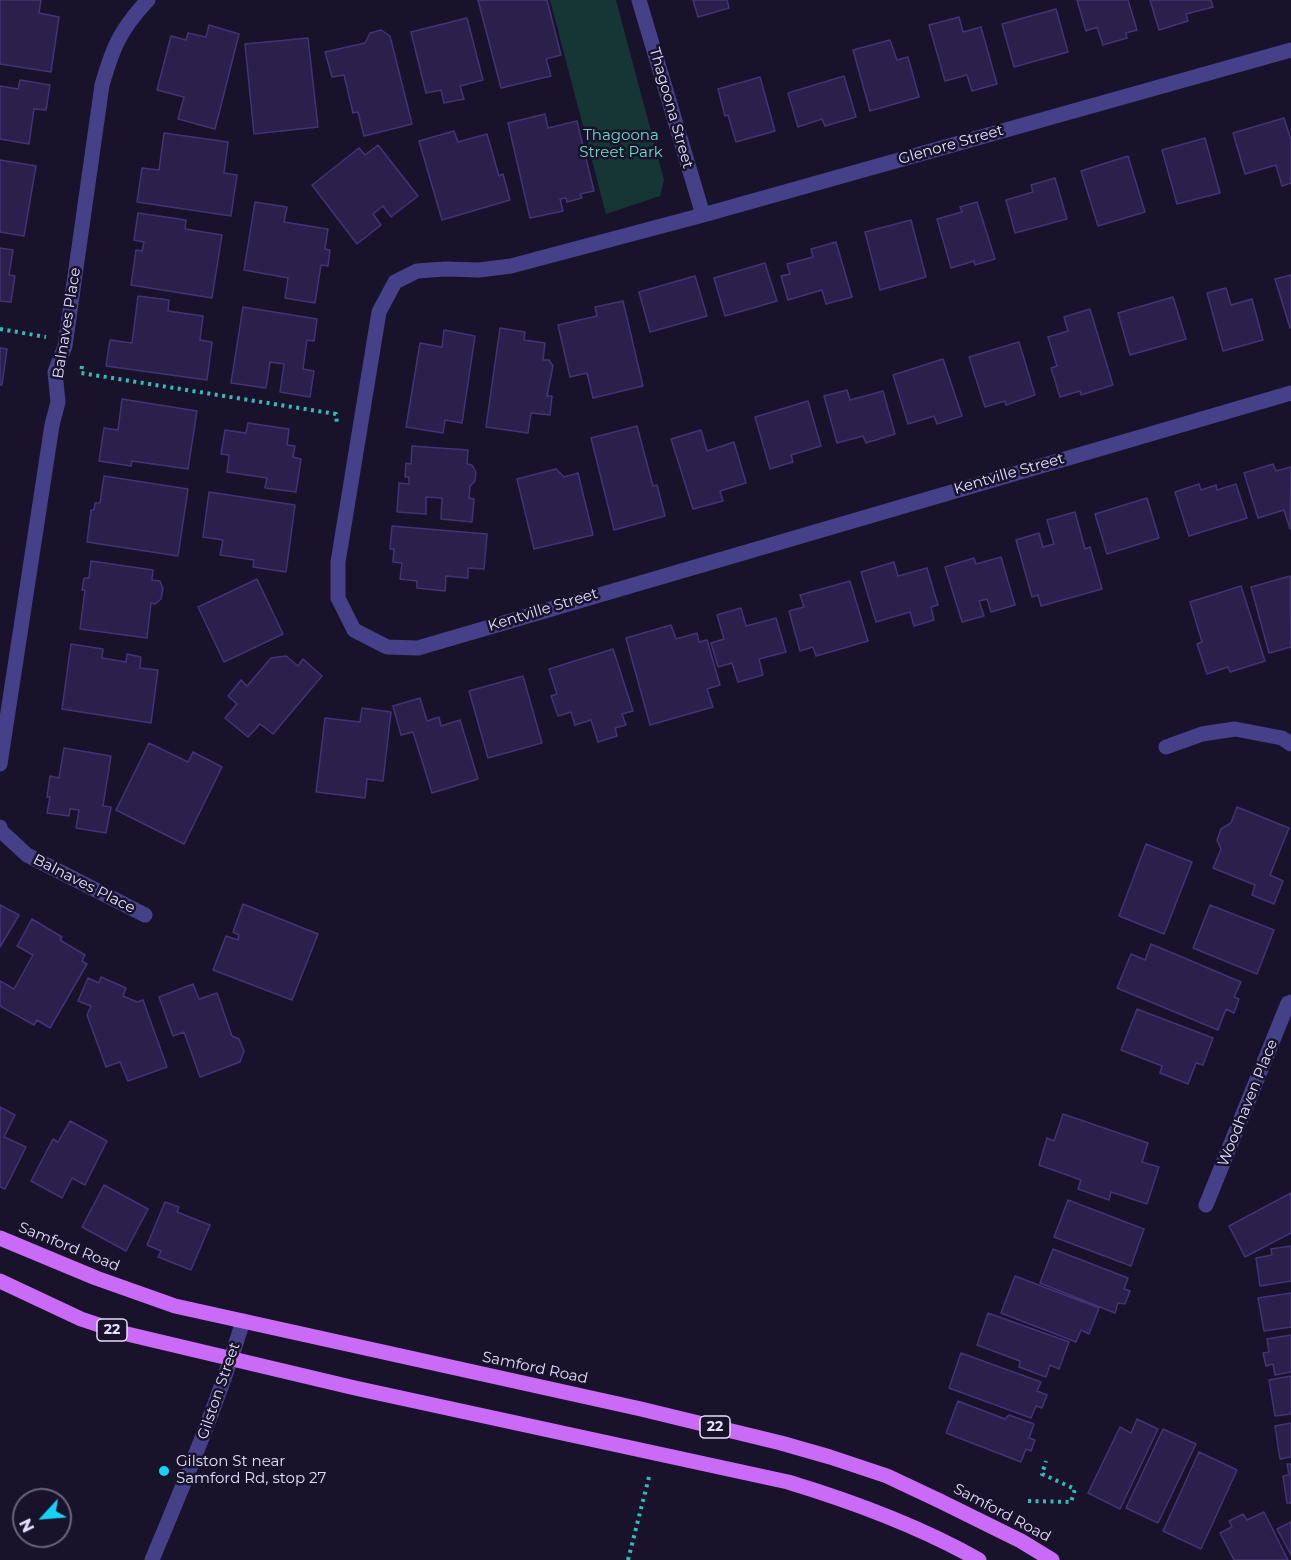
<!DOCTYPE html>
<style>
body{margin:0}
#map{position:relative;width:1291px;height:1560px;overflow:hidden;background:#18132b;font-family:Montserrat,sans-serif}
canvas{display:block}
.north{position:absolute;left:12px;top:1488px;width:60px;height:60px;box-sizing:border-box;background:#18132b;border:2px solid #69647f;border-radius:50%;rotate:244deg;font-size:16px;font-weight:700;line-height:24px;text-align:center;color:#e3defd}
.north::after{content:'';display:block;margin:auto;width:21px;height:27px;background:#14d3f4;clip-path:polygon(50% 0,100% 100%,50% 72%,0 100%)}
</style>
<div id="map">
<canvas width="1291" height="1560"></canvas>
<div class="north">N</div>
</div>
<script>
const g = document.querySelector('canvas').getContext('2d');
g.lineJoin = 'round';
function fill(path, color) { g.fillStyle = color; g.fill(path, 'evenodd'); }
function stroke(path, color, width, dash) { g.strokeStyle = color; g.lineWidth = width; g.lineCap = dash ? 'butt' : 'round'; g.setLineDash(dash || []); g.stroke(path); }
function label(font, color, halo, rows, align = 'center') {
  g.font = font + ' Montserrat,sans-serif'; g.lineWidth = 5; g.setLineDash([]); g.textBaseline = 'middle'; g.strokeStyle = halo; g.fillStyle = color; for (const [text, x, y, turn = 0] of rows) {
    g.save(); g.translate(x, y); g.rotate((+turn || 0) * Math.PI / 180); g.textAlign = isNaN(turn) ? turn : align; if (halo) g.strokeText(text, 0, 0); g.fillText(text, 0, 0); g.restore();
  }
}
const green = new Path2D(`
 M550,0H616L664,180L660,196L606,214Z`);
const building = new Path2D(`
 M0,0H41L39,13L59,17L51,72L0,64Z
 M478,0H547L561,55L546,59L551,76L501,88Z
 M693,0H727L729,8L698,17Z
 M1077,0H1128L1137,30L1126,33L1127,38L1103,45L1097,27L1086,31Z
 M1150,0H1211L1213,7L1186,14L1188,21L1159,30Z
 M1056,9L1068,52L1014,67L1002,24Z
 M959,17L963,32L981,27L997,84L972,91L967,75L945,81L929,25Z
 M467,18L483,80L460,86L464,99L444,103L441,90L426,93L411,32Z
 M209,25L239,34L215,129L178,119L184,97L157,90L171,36L186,40L188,33L206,37Z
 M381,30L390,36L412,124L364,136L358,112L353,113L344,75L332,77L325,52L365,43L370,33Z
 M308,38L318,127L254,134L245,44Z
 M890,40L897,60L908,57L919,97L870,111L853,50Z
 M844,76L856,117L825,126L822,119L798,127L788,93Z
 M760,77L775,131L736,142L728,115L725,116L718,89Z
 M20,80L50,85L46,110L34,109L29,144L0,139V86L18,89Z
 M545,114L548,128L577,121L594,191L580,194L582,198L567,202L566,198L560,199L563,211L530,218L508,123Z
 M1284,118L1291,140V183L1282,186L1276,165L1245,174L1233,133Z
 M454,131L458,142L487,134L499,176L503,174L510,200L442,220L419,141Z
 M164,133L228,142L224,173L237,175L231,216L137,202L142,168L159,170Z
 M1205,138L1220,193L1177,204L1162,150Z
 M378,145L418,196L391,217L383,206L373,214L381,225L357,244L312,185L359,148L365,155Z
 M1128,156L1145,212L1098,226L1081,171Z
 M0,160L36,166L24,236L0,232Z
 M1055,178L1067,219L1015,233L1006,200L1033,192L1031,185Z
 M255,202L287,207L284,222L328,229L325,249L330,250L328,266L321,265L315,303L285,298L288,278L244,270Z
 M977,202L995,259L975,265L974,261L951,268L937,219L962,212L960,207Z
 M138,213L186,220L185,229L222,235L212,298L131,285L136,250L142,251L144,242L134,240Z
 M911,220L926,277L880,290L865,232Z
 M836,242L852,297L826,304L822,290L788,300L781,276L790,274L787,264L813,257L811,249Z
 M0,248L13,250L9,275L15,276L11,302L0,301Z
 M765,263L777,301L725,316L714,278Z
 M1291,275V327L1290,328L1275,279Z
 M695,276L707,316L650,332L639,292Z
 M1226,288L1231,305L1252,299L1263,340L1223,351L1207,293Z
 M138,296L169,300L168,311L203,316L200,340L212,342L207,380L106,366L110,340L132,343Z
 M1173,297L1186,339L1130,355L1118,313Z
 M623,301L643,386L593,398L587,373L570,377L558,325L597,316L595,307Z
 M243,307L317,319L314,341L307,340L303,369L314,371L310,397L280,392L284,364L270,362L266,388L231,383Z
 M1090,309L1113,385L1081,395L1080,391L1060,397L1051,368L1057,366L1048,337L1068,331L1064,317Z
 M500,328L525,332L524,340L545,343L543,360H549L553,366L547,396H552L550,415L531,413L528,433L486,427Z
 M444,330L475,336L462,423L445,420L443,433L406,427L420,343L442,347Z
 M1019,342L1035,395L1006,405L1005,401L985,407L969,357Z
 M0,348L7,349L2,385H0Z
 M943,359L962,416L937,424L934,416L908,424L893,375Z
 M847,390L850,400L883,391L895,434L866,443L863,436L837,443L824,396Z
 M122,399L197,411L188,469L132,461L131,466L99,461L104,428L118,430Z
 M808,401L821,446L791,455L793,462L770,469L755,417Z
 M248,423L289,429L287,445L295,446L293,457L301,459L296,492L265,488L267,478L227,472L229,455L221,454L225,430L246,433Z
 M637,426L653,486L657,485L665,516L614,530L591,438Z
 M701,430L707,451L734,442L746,483L720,491L723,501L693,509L671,439Z
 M412,446L468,450L467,464L472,465L476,472L475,481L470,486L469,498L474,499L472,522L441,519L442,498L426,497V514L397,512L399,483L409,484V477H405L406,463L411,464Z
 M1273,464L1276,471L1291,467L1290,529L1284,510L1258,518L1244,473Z
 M556,469L564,477L578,473L593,535L534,549L517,479Z
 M104,476L188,489L178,556L87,542L91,510H94L95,503H100Z
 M1199,484L1201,490L1216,485L1217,490L1236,484L1247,518L1189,536L1175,492Z
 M209,492L295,505L286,572L253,567L254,560L220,555L223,540L203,537Z
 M1147,498L1159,538L1107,554L1095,514Z
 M1075,512L1085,549L1090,547L1102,589L1041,606L1038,595L1032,597L1016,540L1039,533L1043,547L1054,544L1047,520Z
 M392,526L487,534L484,569L468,568V578L446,576L445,591L417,588V581L400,579L402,563L393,562L394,549H390Z
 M1001,557L1015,605L991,612L987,599L979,601L984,616L962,622L945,567L974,558L976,564Z
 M91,561L153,570L152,580L160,581L163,589L161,599L155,604L151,603L147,638L80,629L85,590H82L84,578H89Z
 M894,562L898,576L927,568L938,605L931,607L934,620L914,626L910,612L876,622L861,572Z
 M1290,576L1291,647L1269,653L1251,587Z
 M257,579L283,634L224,662L198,607Z
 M850,581L868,641L816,656L813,647L800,651L789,611L804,607L800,595Z
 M1241,586L1265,661L1230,672L1228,667L1207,674L1197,644L1202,642L1190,602Z
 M741,608L746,626L776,618L786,652L759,659L763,675L738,682L732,663L718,667L711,643L724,639L717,615Z
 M671,625L676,639L697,633L699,642L707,640L720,685L707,689L713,707L650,725L626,638Z
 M71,644L103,649L102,658L126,662L127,654L141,657L140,668L158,670L151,723L62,709Z
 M613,649L633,711L622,714L626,725L615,728L617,736L598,742L591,720L575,725L571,712L558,716L551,696L557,694L549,669Z
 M286,656L298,666L303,659L322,676L273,734L260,724L248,737L225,718L237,704L228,696L241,680L247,686L271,658Z
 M523,676L542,743L488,758L469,691Z
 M420,698L427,721L439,717L441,726L460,720L478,779L432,793L413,732L401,735L393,706Z
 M362,708L391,712L383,781L367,779L365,798L316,792L325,718L360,722Z
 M149,743L188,762L193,752L222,767L184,844L116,810Z
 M64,748L111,756L103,806L111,807L106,833L76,828L79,810L70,809L69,816L47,813L50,797H47L50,776L59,778Z
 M1237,807L1289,828L1270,875L1283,881L1274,904L1252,895L1255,885L1213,868L1221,849L1217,840L1221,829L1231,823Z
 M1146,844L1192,862L1164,934L1119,916Z
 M243,904L318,934L292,1000L213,970L226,936L238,940L239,935L233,932Z
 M0,905L19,915L0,947Z
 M1210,905L1274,930L1257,974L1193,948Z
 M32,919L62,937L60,940L85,955L82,961L87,964L50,1028L37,1020L34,1025L0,1006V981L14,989L33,955L17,946Z
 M1151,944L1241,982L1234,997L1239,999L1234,1013L1226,1009L1218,1030L1117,988L1131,954L1145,960Z
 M101,977L126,988L123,996L137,1002L143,1000L167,1067L128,1081L120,1062L106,1067L87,1015L91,1006L78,1001L88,978L99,983Z
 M193,984L199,999L217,993L232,1036L239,1039L244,1051L240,1062L200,1077L184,1032L173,1036L159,997Z
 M1137,1009L1213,1038L1203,1065L1196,1063L1188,1084L1160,1073L1162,1066L1121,1050Z
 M0,1107L15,1115L4,1137L26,1147L5,1189L0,1187Z
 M1063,1114L1148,1143L1142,1162L1159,1167L1147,1204L1111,1192L1109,1200L1078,1189L1081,1180L1039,1165L1047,1138L1054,1141Z
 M70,1121L107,1141L85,1185L72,1178L62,1198L31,1181L53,1139L58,1142Z
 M104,1185L148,1209L126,1251L82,1227Z
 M1291,1193V1233L1245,1257L1229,1226Z
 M1068,1200L1144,1229L1131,1266L1054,1237Z
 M165,1202L179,1207L177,1212L210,1225L191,1270L158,1257L161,1251L147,1245Z
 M1291,1246V1281L1260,1286L1256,1258L1272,1255L1271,1249Z
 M1053,1249L1128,1278L1124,1289L1130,1291L1125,1304L1118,1303L1115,1313L1040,1283Z
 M1015,1276L1099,1308L1089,1334L1081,1330L1076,1342L1001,1313Z
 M1291,1293V1327L1264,1331L1258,1298Z
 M988,1313L1069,1342L1059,1369L1050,1365L1046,1377L1019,1367L1020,1361L977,1345Z
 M1291,1335V1372L1275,1375L1273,1364L1266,1366L1263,1353L1269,1352L1267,1339Z
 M961,1353L1041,1382L1037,1391L1047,1395L1042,1408L1036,1406L1031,1418L949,1388Z
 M1291,1376V1414L1275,1416L1269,1380Z
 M958,1401L1005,1419L1009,1415L1034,1424L1029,1438L1035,1440L1031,1451L1026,1449L1021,1462L946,1433Z
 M1137,1419L1158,1429L1120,1509L1088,1493L1120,1427L1131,1433Z
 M1291,1423V1457L1280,1459L1275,1426Z
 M1163,1429L1196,1444L1158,1523L1126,1508Z
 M1199,1452L1237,1470L1201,1549L1163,1531Z
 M1287,1464H1291V1503H1287L1283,1476L1289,1475Z
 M1264,1512L1288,1560H1234L1220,1533L1232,1527L1229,1521L1243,1514L1247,1520Z
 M1291,1522V1555L1277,1529Z`);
const path = new Path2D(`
 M0,329L46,337
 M82,366L81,373L336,414L337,424
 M1028,1501L1071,1502L1075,1489L1042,1474L1046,1461
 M628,1560L649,1477`);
const minor = new Path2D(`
 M639,0L703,215
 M1291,50L703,215L511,266L479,270L445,269L417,271L395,282L379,312L338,562V598L354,630L387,647L418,648L1291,393
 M1166,747L1202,734L1235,729L1282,738L1291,744
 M0,764L52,425L58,402L55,372L65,346L102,85C113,47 120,30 148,0
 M0,827L1,831L27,855L145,915
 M1206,1205L1288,1003L1291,1002`);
const tertiary = new Path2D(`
 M152,1560C185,1481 218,1403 243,1321`);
const primary = new Path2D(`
 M0,1238L96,1278L175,1306L641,1409L781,1443L830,1457L887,1476L940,1501L1021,1541L1052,1560
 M0,1281L81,1319L123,1333L355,1388L788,1482C854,1502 919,1526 979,1560`);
const markers = [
 [164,1471,6,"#14d3f4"]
];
const shields = [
 [112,1330,30],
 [715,1427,30]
];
const shieldNames = [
 ["22",112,1330],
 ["22",715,1427]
];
const streetNames = [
 ["Thagoona Street",671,108,74],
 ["Glenore Street",951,145,-16],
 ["Balnaves Place",67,323,-81],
 ["Kentville Street",1009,474,-16],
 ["Kentville Street",543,610,-17],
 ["Balnaves Place",84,884,27],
 ["Woodhaven Place",1248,1103,-68],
 ["Samford Road",69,1247,22],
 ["Samford Road",535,1368,12],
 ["Gilston Street",219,1391,-71],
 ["Samford Road",1002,1513,28]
];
const parkNames = [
 ["Thagoona",621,136],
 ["Street Park",621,153]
];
const poiNames = [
 ["Gilston St near",176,1462],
 ["Samford Rd, stop 27",176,1479]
];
fill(green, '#163535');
fill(building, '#2b204b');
stroke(building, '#433376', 1.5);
stroke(path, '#37b9b7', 4, [3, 4.5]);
stroke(minor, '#464088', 15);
stroke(tertiary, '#464088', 15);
stroke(primary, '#ca6bf8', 15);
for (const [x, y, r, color] of markers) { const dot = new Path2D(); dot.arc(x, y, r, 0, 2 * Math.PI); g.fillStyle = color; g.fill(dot); stroke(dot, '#18132b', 2); }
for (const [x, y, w] of shields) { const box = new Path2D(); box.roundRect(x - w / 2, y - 11, w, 22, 4.5); g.fillStyle = '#18132b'; g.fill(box); stroke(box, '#e3defd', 1.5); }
label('bold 14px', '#e3defd', null, shieldNames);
label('15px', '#e3defd', '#18132b', streetNames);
label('15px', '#6cdcc5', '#18132b', parkNames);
label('15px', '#e3defd', '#18132b', poiNames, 'left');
</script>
